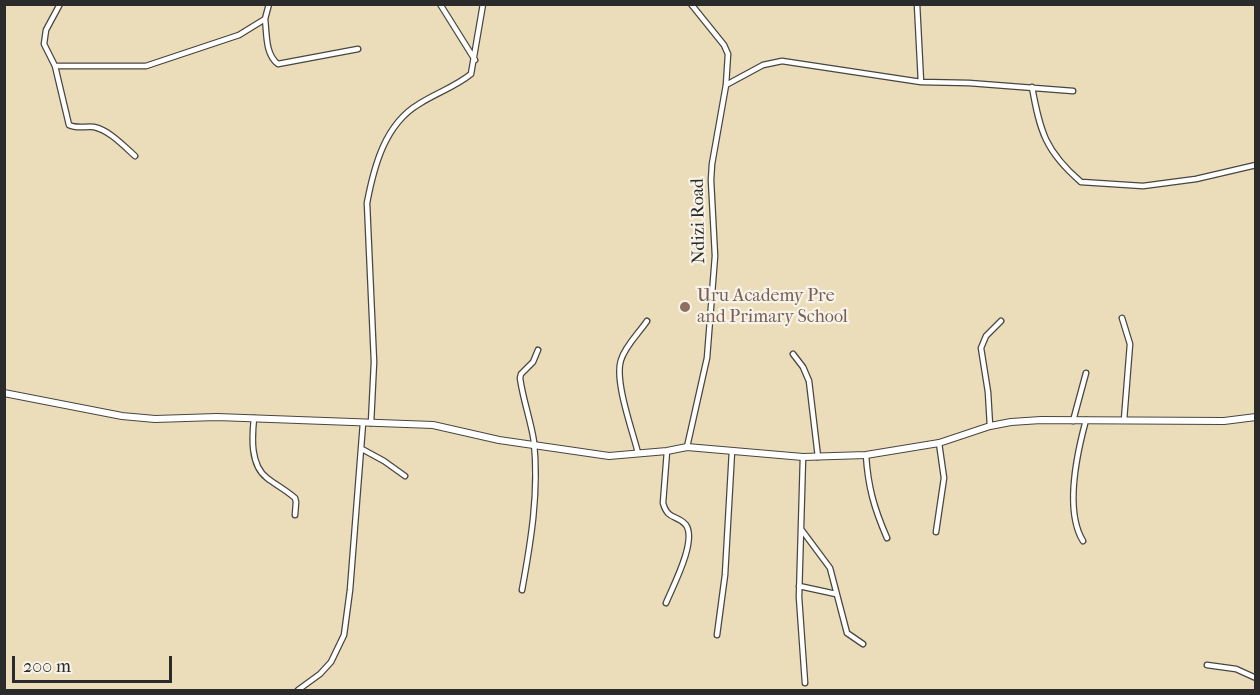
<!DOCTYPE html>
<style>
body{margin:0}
#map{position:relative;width:1260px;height:695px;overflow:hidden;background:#ecddba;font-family:"IM FELL French Canon",serif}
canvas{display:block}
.frame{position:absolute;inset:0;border:6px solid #2b2b2b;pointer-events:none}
.scale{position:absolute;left:12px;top:656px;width:160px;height:27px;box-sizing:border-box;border:3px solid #2b2b2b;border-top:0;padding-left:8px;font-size:18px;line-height:21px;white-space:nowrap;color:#2b2b2b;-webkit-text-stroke:4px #f7f3e8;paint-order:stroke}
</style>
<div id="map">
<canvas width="1260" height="695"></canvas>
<div class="frame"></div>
<div class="scale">200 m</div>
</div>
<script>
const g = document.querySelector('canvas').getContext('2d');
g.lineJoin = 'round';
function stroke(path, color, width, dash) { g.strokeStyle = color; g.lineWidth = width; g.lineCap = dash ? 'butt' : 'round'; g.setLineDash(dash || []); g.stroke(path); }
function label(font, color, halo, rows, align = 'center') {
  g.font = font + ' "IM FELL French Canon",serif'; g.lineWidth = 4.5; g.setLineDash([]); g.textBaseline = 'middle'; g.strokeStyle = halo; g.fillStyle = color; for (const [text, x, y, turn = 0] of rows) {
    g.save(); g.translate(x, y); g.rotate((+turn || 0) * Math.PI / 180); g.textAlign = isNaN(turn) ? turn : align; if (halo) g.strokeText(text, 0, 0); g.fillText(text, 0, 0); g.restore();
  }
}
const minor = new Path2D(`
 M60,4L46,30L44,44L55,66L69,125C77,129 85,126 94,127C109,130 124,146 135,156
 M440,4L475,60
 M917,4L921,82
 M265,19C267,34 265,54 278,64L358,49
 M55,66H146L239,35L265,19L269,4
 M726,85L763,65L782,61L921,82L969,83L1073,91
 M1032,87C1040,131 1045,151 1081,182L1143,186L1196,179L1256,165
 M1122,318L1130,344L1124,420
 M793,354L803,367L809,381L818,457
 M254,418C252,437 250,465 267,478C276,485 286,490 295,498L296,502L295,515
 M1073,421L1086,373
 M371,423L374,362L367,203C374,166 385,124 419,104C436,93 455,87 471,74L483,4
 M990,426L988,392L981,348L986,336L1001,321
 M687,447L707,358L715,256L711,180L712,164L726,85L728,54L724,45L691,4
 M362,449L384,461L405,476
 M638,453C633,432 614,381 621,360C625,346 639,333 647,321
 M866,455C868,487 874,508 887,538
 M803,457L799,597L805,683
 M801,529L830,568L847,633L863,644
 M936,532L944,478L939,443
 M1083,541C1064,510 1077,453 1086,420
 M799,586L836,594
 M522,590C531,541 539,493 534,442C531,421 523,400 520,378L521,374L533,362L538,350
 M666,603C673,586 697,541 686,525C677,514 668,521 663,503L667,451
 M717,635L725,575L732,451
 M1207,665L1236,669L1256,678
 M298,690L320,674L331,662L344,635L350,590L363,423`);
const tertiary = new Path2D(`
 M4,393L122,416L155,419L217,417L433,425L499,440L609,456L667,451L687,447L803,457L866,455L939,443L990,426L1011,422L1041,420L1224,421L1256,417`);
const markers = [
 [685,307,6,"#8d6e63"]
];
const streetNames = [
 ["Ndizi Road",699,221,-91]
];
const educationNames = [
 ["Uru Academy Pre",697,297],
 ["and Primary School",697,318]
];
stroke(minor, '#484640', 7);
stroke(tertiary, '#484640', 8);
stroke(minor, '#fff', 4.5);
stroke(tertiary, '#fff', 6);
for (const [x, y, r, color] of markers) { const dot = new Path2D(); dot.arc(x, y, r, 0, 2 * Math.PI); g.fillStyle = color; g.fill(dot); stroke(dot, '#f7f3e8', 2); }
label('18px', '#2b2b2b', '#f7f3e8', streetNames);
label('18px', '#785e54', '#f7f3e8', educationNames, 'left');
</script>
